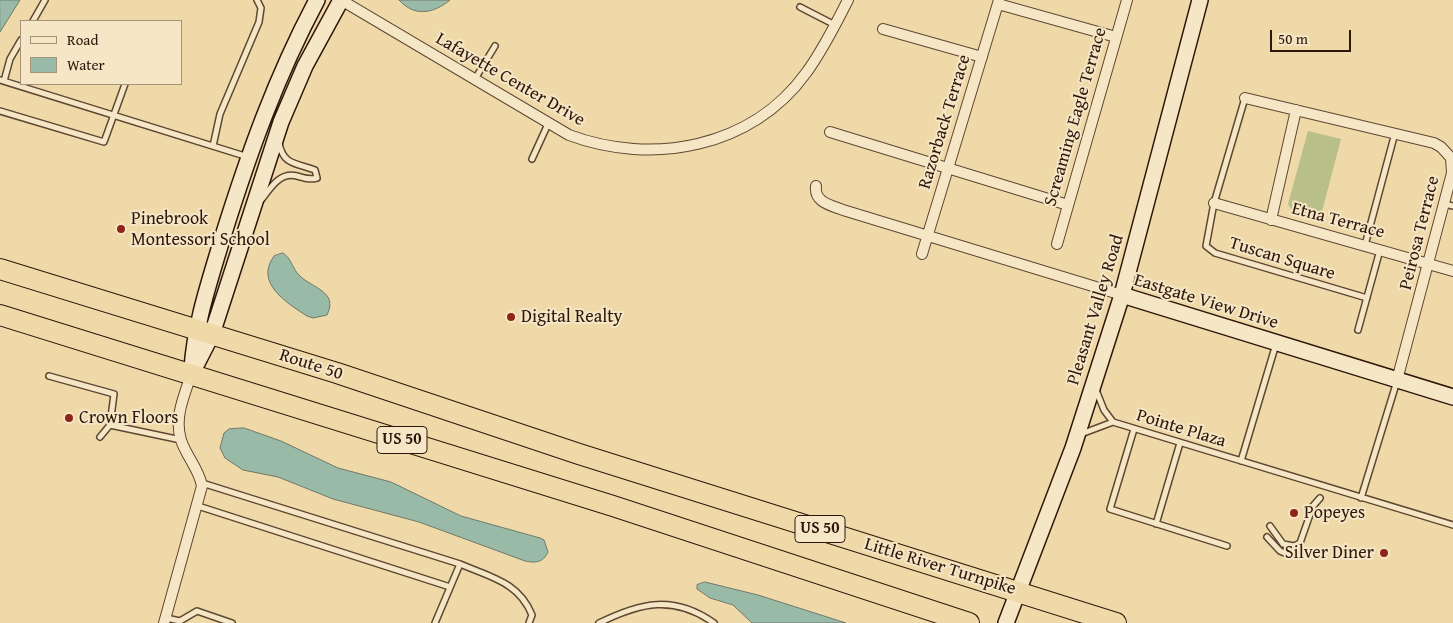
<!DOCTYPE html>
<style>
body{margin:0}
#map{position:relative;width:1453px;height:623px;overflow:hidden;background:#f0d9a8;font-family:"Gentium Book Plus",serif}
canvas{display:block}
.legend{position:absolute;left:20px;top:20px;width:162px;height:65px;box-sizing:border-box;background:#f5e6c6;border:1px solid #a5937b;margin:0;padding:6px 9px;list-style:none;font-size:15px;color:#2e160a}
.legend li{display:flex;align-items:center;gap:10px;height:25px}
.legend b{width:25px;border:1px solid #a5937b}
.scale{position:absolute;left:1270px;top:30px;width:81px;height:22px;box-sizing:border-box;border:2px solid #2e160a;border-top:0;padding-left:6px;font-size:15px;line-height:18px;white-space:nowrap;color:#2e160a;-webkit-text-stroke:4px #f5e6c6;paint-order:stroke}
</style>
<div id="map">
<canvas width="1453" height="623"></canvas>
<ul class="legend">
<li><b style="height:6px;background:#f5e6c6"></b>Road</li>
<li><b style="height:14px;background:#9abaa8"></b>Water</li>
</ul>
<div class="scale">50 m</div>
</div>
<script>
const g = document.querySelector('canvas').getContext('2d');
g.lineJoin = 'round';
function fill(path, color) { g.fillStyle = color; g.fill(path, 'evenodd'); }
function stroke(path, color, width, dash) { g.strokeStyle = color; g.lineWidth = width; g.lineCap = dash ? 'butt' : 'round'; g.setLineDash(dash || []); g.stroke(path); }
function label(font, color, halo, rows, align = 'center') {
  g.font = font + ' "Gentium Book Plus",serif'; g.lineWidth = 4; g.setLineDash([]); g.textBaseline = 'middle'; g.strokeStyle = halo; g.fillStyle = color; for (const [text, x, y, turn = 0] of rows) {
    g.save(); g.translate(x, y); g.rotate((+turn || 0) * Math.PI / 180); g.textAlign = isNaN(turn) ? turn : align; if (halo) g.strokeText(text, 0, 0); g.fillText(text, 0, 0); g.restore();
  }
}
const green = new Path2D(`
 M1308,131L1341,139L1320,219L1293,212L1288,204Z`);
const water = new Path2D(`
 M0,0H20L0,32Z
 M399,0H450C433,14 414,17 399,0Z
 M283,253C292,259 292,268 299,275C311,288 339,291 327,315L313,318L307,316C287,303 254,283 274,256Z
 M244,428L281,441L338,468L391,482L461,516L540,538L544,540L548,552C543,563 535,563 525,561L419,522L333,499L278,477L243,470L225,458L220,448L224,433L229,429Z
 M705,582L758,595L846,623H752L733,605L710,598L697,589V585Z`);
const lane = new Path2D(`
 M800,7L835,25
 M33,21L45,0
 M475,79L495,46
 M0,80L248,157
 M4,81L10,59L21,40
 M1245,98L1214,203L1206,246L1215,253L1367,298
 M0,111L104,142L125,84
 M213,146L220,114L259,22L261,8L257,0
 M532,159L548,124
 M262,199C271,187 280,172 297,176C305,178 309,180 317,178L315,170C296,163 283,165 279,143
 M1445,204L1453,206
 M1365,245L1395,133
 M1358,330L1380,250
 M49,376L114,394L110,425
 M1096,390L1104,410L1113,422
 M1134,429L1110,509L1227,546
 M1081,434L1113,422L1453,525
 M100,437L110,425L181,440
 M1241,461L1276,344
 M202,483L460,564L435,623
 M1361,498L1397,381
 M198,506L450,587
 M1156,524L1180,443
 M1270,526L1283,544L1294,546L1300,543L1313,506L1320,498
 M1267,537L1280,551L1287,554L1297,550L1300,543
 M460,564C490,577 519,582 532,615L529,623
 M166,618L180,621L197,611L232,623
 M599,623C640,603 673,594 714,623`);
const street = new Path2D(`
 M341,0L569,135C652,166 752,148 806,73C823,50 835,25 848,0
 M998,4L1116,37
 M883,29L982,57
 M1245,98L1434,143L1441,147L1451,158L1452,173L1397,380
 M830,132L1068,205
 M816,186C814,202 830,205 843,210L1122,295
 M1214,203L1453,271
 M1271,220L1296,110
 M1057,244L1127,0
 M922,254L999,0
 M164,623L202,486C199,469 186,456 181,440C174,418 184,396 191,375`);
const secondary = new Path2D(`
 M1122,295L1453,397
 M192,369C195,323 210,280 223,236C249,153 276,77 317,0
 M191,375L212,334L281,122L305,66L341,0
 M1006,623L1073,448L1122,295L1200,0`);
const highway = new Path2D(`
 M0,269L337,373L579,454L1116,623
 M0,315L613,506L969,623`);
const markers = [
 [121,229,5,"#8f2418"],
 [511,317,5,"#8f2418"],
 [69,418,5,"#8f2418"],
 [1294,513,5,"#8f2418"],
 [1384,553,5,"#8f2418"]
];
const shields = [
 [402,440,50],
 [820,529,50]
];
const shieldNames = [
 ["US 50",402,440],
 ["US 50",820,529]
];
const streetNames = [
 ["Lafayette Center Drive",510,80,30],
 ["Screaming Eagle Terrace",1076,117,-74],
 ["Razorback Terrace",945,122,-73],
 ["Etna Terrace",1338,221,15],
 ["Peirosa Terrace",1420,233,-76],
 ["Tuscan Square",1282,259,17],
 ["Eastgate View Drive",1206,302,17],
 ["Pleasant Valley Road",1096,310,-73],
 ["Route 50",311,365,18],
 ["Pointe Plaza",1181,429,17],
 ["Little River Turnpike",940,567,17]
];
const poiNames = [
 ["Pinebrook",131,219],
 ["Montessori School",131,240],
 ["Digital Realty",521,317],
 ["Crown Floors",79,418],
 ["Popeyes",1304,513],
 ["Silver Diner",1374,553,"right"]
];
fill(green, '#b8bf89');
fill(water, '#9abaa8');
stroke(water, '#6f7869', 1);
stroke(lane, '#5e4732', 8);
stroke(street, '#5e4732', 12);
stroke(secondary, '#2e160a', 18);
stroke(highway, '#2e160a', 22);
stroke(lane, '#f5e6c6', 5);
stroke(street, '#f5e6c6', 10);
stroke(secondary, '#f5e6c6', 15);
stroke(highway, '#f0d9a8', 20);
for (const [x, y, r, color] of markers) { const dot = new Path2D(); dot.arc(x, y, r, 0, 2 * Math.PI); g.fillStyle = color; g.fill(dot); stroke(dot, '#f5e6c6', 2); }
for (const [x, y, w] of shields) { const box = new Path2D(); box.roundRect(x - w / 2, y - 13.5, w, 27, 4); g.fillStyle = '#f5e6c6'; g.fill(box); stroke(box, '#2e160a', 1); }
label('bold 16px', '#2e160a', null, shieldNames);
label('18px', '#2e160a', '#f5e6c6', streetNames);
label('18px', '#2e160a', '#f5e6c6', poiNames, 'left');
</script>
